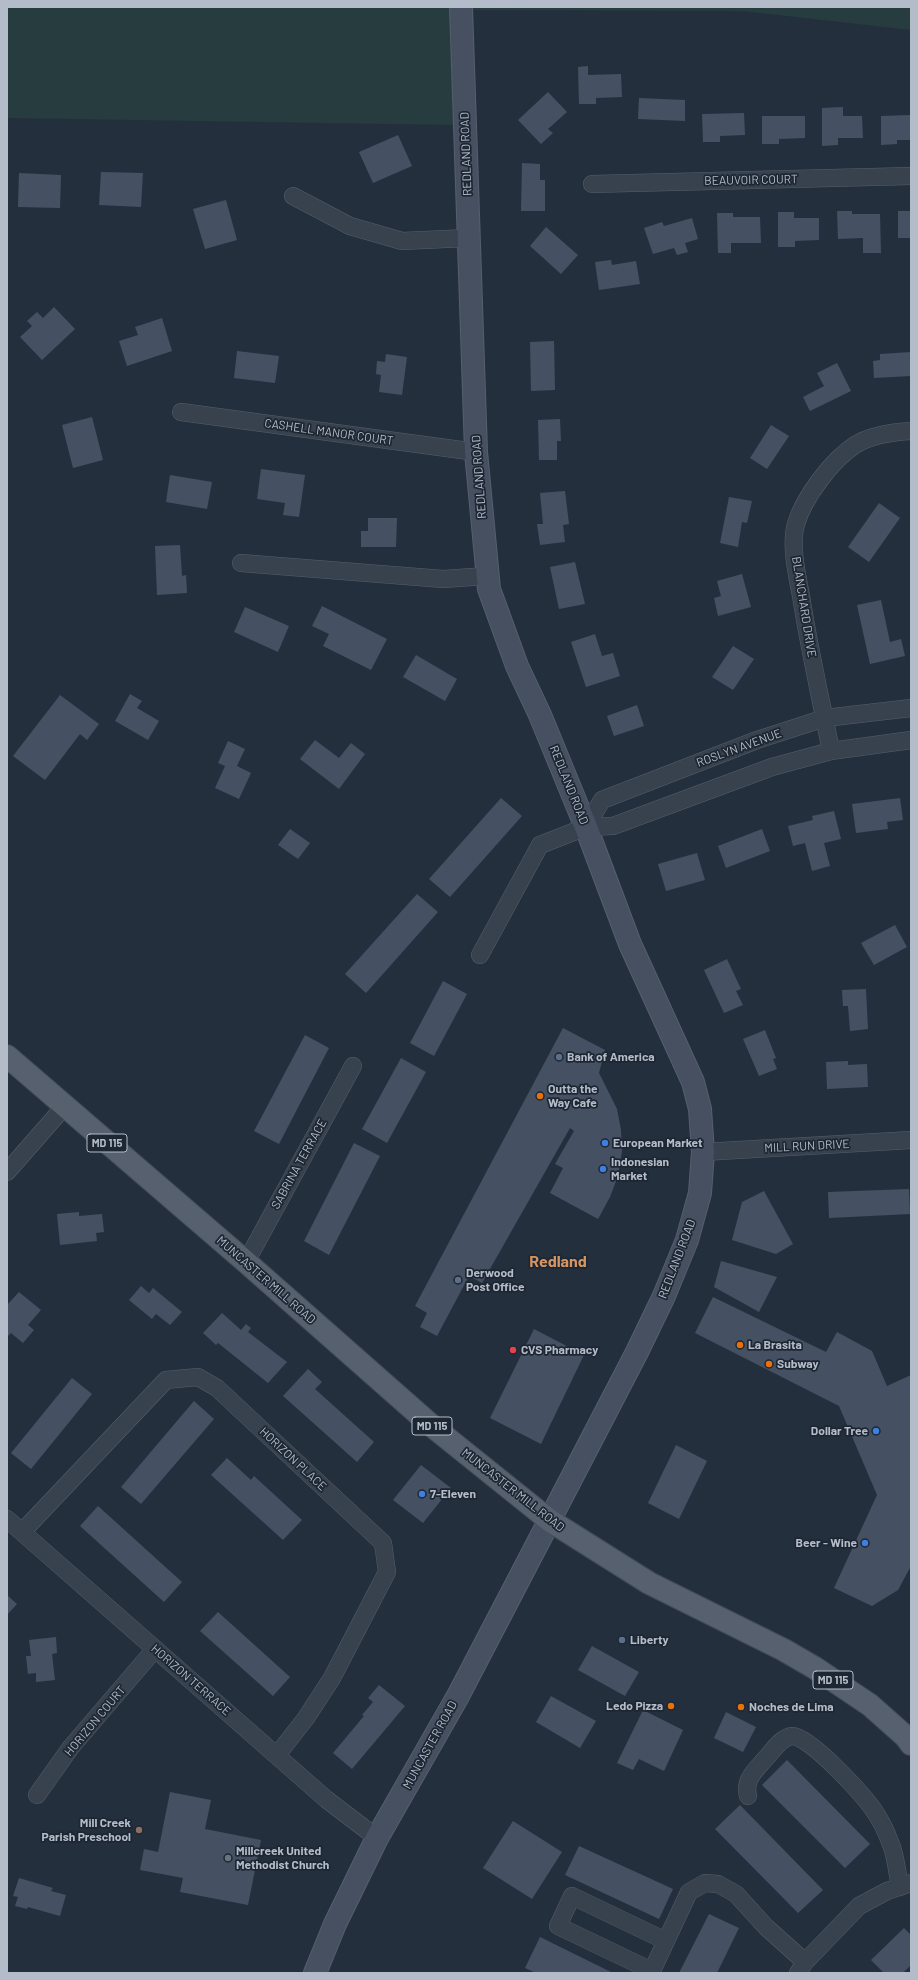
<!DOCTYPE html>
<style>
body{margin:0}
#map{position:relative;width:918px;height:1980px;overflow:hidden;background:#242f3e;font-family:Barlow,sans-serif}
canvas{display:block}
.frame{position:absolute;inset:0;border:8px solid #b4bcc9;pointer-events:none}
</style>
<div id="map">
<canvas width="918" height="1980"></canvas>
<div class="frame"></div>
</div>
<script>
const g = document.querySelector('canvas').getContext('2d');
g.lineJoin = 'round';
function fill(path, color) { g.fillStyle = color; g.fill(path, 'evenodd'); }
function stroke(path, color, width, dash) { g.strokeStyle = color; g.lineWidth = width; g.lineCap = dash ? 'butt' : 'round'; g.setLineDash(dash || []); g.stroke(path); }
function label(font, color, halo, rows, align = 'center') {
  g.font = font + ' Barlow,sans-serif'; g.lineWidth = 3.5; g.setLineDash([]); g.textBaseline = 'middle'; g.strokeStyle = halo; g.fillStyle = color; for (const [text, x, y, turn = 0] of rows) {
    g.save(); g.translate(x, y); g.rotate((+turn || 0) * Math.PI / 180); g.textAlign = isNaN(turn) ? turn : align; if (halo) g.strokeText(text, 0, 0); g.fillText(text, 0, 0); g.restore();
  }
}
const green = new Path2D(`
 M7,7H911V30L742,11L450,10L453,125L7,118Z`);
const building = new Path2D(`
 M588,66V75L621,74L622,97L596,98V104H579L578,67Z
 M548,92L567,112L548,129L553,133L541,144L518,120Z
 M639,98L685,100V121L638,119Z
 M843,107V116H862L863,138H838V145L822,146V108Z
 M744,113L745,135L720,136V142H703L702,114Z
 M911,115V140H897V144L881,145V116Z
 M762,116H805V138L779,139V144H762Z
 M398,135L412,166L373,183L359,152Z
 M522,163L540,164V180H545V211H521Z
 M101,172L143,173L141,207L99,205Z
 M19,173L61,175L60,208L18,207Z
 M226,200L237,240L205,249L193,209Z
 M837,211H852V214H880L881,253H863V238L838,239Z
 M898,211H911V238H898Z
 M778,212H794V218H819V240L795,241V247H778Z
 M717,213H733V217H760L761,243H731V253H718Z
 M692,218L698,239L685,243L688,252L677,255L674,248L653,254L644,228L662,222L664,226Z
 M546,227L578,255L561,274L530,246Z
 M611,260L612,265L636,261L640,284L599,290L595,262Z
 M54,307L75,329L42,360L20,337L32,326L27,321L37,312L43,318Z
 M162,318L172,351L127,366L119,341L138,335L135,327Z
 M554,341L555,390L531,391L530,342Z
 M237,351L279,356L275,383L234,378Z
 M911,352V376L874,378L873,361L880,360V354Z
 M386,354L407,357L402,395L379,392L381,375L376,374L377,361L385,362Z
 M837,363L851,391L810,411L803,397L824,386L817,373Z
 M92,417L103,460L73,468L62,425Z
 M560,419L561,441H557V460H539L538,420Z
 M771,425L789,436L767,469L750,458Z
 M261,469L305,475L299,517L283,515L285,503L257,499Z
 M170,475L212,482L207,509L166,502Z
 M565,491L569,524L563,525L565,542L540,545L537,524H543L540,493Z
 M729,497L752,501L747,523L742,522L738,547L720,543Z
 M879,503L900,518L869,562L848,547Z
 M368,518H397L396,547H361V531H368Z
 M180,545L182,576L186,575L187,593L157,595L155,546Z
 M575,562L585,604L559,609L550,567Z
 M742,574L751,607L718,616L714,598L721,596L717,581Z
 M881,600L890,642L901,639L905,656L870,664L857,605Z
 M322,606L387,639L371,670L323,646L329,634L312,626Z
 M245,607L289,626L278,652L234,632Z
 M595,634L602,656L613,653L620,676L586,687L571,642Z
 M733,646L754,659L733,690L712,677Z
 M416,655L457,679L445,701L403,677Z
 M130,694L142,701L137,708L159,721L148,740L115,721Z
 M60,695L99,724L87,740L80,734L45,780L13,756Z
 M637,705L644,726L614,736L607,716Z
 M315,740L339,758L351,743L365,754L339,789L300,759Z
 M228,741L245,749L237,766L251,773L239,799L215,788L225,766L218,763Z
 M501,798L522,816L450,897L429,879Z
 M900,798L903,820L887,822L888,829L856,833L852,804Z
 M834,811L841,839L824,843L830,866L812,871L805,843L793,846L788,826L813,820L812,816Z
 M290,829L310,843L298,859L278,845Z
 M762,829L770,851L726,868L718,846Z
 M697,853L705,880L666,891L658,864Z
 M417,894L438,912L366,993L345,974Z
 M895,925L907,947L874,965L861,943Z
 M727,959L741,989L736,991L743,1005L724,1013L704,970Z
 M443,981L467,994L434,1056L410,1043Z
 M866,989L868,1029L850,1031L848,1006H843L842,990Z
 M563,1028L605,1050L599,1073L617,1109L621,1130L622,1151L618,1176L610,1197L598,1219L550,1193L563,1168L555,1164L574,1131L570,1128L482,1283L469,1276L437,1336L420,1327L427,1313L415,1306Z
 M765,1030L776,1058L773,1059L777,1069L759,1076L743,1039Z
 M305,1035L329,1048L279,1144L254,1131Z
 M401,1058L426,1072L387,1143L362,1129Z
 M848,1061V1065L867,1064L868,1087L827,1089L826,1062Z
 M354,1143L380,1156L329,1255L304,1241Z
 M909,1189L910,1214L829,1218L828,1192Z
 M764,1191L793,1244L776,1254L732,1240L742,1202Z
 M79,1212V1216L102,1214L104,1232L96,1233L97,1241L60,1245L57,1214Z
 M721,1261L777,1277L759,1312L714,1287Z
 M141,1286L149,1293L153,1288L182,1312L170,1325L156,1314L152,1319L129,1300Z
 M19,1292L41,1310L28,1325L34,1330L23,1343L11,1333L7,1337V1305Z
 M713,1297L826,1352L837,1332L872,1351L887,1386L911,1375V1566L898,1590L872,1606L834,1588L877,1495L839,1406L695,1333Z
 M222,1313L241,1330L246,1324L251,1328L248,1332L287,1362L268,1383L218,1343L216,1345L203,1333Z
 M534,1329L584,1355L541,1444L490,1418Z
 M308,1369L322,1382L315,1389L374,1442L357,1462L283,1396Z
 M72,1378L92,1394L31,1469L11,1453Z
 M194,1401L214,1419L141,1504L121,1487Z
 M676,1445L707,1461L679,1519L648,1503Z
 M227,1458L251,1480L254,1476L302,1520L283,1540L211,1475Z
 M421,1465L451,1488L423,1523L393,1500Z
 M98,1506L182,1582L164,1602L80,1526Z
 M7,1595L17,1604L7,1615Z
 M218,1612L290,1677L273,1696L200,1631Z
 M56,1637L57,1653L52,1654L55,1680L36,1682V1673L28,1674L26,1656H31L29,1640Z
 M592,1646L639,1672L625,1696L578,1670Z
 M379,1685L405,1706L352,1769L333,1753L364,1716L362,1715L373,1702L368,1698Z
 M551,1696L596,1721L580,1748L536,1722Z
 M643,1710L683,1730L664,1771L639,1759L633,1770L617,1763Z
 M726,1712L756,1727L743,1752L714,1738Z
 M787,1760L870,1844L845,1868L762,1785Z
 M170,1792L211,1800L205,1829L261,1840L248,1905L180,1892L183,1878L140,1870L144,1849L158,1852Z
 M740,1805L823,1890L798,1913L715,1829Z
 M513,1821L562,1852L532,1899L483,1868Z
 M579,1846L673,1889L659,1919L565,1875Z
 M19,1878L53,1888L51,1891L66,1895L60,1916L28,1907L27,1909L15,1906L18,1897L13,1896Z
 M709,1914L739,1928L717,1973H679Z
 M904,1928L911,1935V1965L903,1973H884L871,1960Z
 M540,1937L613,1973H536L525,1968Z`);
const street = new Path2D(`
 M592,184L911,176
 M293,196L350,226L402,241L468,238
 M181,412L476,452
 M241,563L443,579L487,576
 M831,751C821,700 809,648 801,596C797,575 790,545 796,524C804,497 832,460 855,445C871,435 893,432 911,431
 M586,827L602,800L757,740L825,718L911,708
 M480,955L540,845L586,827L613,826L772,767L831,751L911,740
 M703,1152L911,1140
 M7,1172L64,1107
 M246,1262L353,1066
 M7,1519L326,1799L377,1838
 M22,1532L166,1380L198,1377L217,1388L383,1543L387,1572L332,1678L306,1718L277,1755
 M37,1795L71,1747L155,1649
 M748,1796C744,1779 755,1771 765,1759C772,1752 781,1737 792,1736C810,1736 862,1794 873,1809C880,1819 886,1831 890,1842C896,1855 897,1872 900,1887
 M652,1971L558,1926L572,1896L666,1941
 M651,1973L689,1892L705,1883L718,1884L736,1894L766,1927L805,1962
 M798,1973L805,1962L859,1906L887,1891L911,1883`);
const secondary = new Path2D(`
 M315,1973L335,1924L377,1838L458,1696L518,1581L637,1352L664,1296L687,1240L700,1193L703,1152L700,1109L693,1082L630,944L586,827L540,715L517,666L489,589L476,452L461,7`);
const primary = new Path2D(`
 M7,1056L246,1262L432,1426L549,1520L649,1583L784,1650L815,1668L870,1705L906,1737L911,1744`);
const markers = [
 [559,1057,4,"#5c6f8a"],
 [540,1096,4,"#e8710a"],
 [605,1143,4,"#3f7fe0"],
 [603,1169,4,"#3f7fe0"],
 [458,1280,4,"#5c6f8a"],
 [740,1345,4,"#e8710a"],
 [513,1350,4,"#e0444e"],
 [769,1364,4,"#e8710a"],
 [876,1431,4,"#3f7fe0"],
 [422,1494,4,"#3f7fe0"],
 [865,1543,4,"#3f7fe0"],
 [622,1640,4,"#5c6f8a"],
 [671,1706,4,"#e8710a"],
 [741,1707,4,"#e8710a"],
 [139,1830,4,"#8d6e63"],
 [228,1858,4,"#6b7280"]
];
const shields = [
 [107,1143,40],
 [432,1426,40],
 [833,1680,40]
];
const shieldNames = [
 ["MD 115",107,1143],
 ["MD 115",432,1426],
 ["MD 115",833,1680]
];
const streetNames = [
 ["REDLAND ROAD",466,154,-92],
 ["BEAUVOIR COURT",751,180,-1],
 ["CASHELL MANOR COURT",329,432,8],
 ["REDLAND ROAD",479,477,-94],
 ["BLANCHARD DRIVE",804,607,81],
 ["ROSLYN AVENUE",739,748,-20],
 ["REDLAND ROAD",569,785,68],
 ["MILL RUN DRIVE",807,1146,-3],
 ["SABRINA TERRACE",299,1164,-61],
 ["REDLAND ROAD",677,1259,-69],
 ["MUNCASTER MILL ROAD",266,1280,41],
 ["HORIZON PLACE",293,1459,43],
 ["MUNCASTER MILL ROAD",513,1490,38],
 ["HORIZON TERRACE",191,1680,41],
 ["HORIZON COURT",95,1721,-50],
 ["MUNCASTER ROAD",430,1745,-61]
];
const poiNames = [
 ["Bank of America",567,1057],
 ["Outta the",548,1089],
 ["Way Cafe",548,1103],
 ["European Market",613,1143],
 ["Indonesian",611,1162],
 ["Market",611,1176],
 ["Derwood",466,1273],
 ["Post Office",466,1287],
 ["La Brasita",748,1345],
 ["CVS Pharmacy",521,1350],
 ["Subway",777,1364],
 ["Dollar Tree",868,1431,"right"],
 ["7-Eleven",430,1494],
 ["Beer - Wine",857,1543,"right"],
 ["Liberty",630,1640],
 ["Ledo Pizza",663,1706,"right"],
 ["Noches de Lima",749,1707],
 ["Mill Creek",131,1823,"right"],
 ["Parish Preschool",131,1837,"right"],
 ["Millcreek United",236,1851],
 ["Methodist Church",236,1865]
];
const districtNames = [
 ["Redland",558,1262]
];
fill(green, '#263c3f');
fill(building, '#455162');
stroke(street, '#565f6c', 18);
stroke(secondary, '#565f6c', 24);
stroke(primary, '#414a57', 24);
stroke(street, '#38414e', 17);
stroke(secondary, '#465061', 22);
stroke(primary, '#56606e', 22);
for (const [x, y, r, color] of markers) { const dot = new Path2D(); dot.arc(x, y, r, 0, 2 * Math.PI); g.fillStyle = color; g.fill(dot); stroke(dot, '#1d2633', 1.5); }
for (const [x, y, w] of shields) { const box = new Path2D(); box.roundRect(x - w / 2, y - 9, w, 18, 3); g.fillStyle = '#1d2633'; g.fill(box); stroke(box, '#b4bcc9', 1); }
label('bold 11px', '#b4bcc9', null, shieldNames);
label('12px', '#b4bcc9', '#1d2633', streetNames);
label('bold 12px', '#b4bcc9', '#1d2633', poiNames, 'left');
label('bold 16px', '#d59563', '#1d2633', districtNames);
</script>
